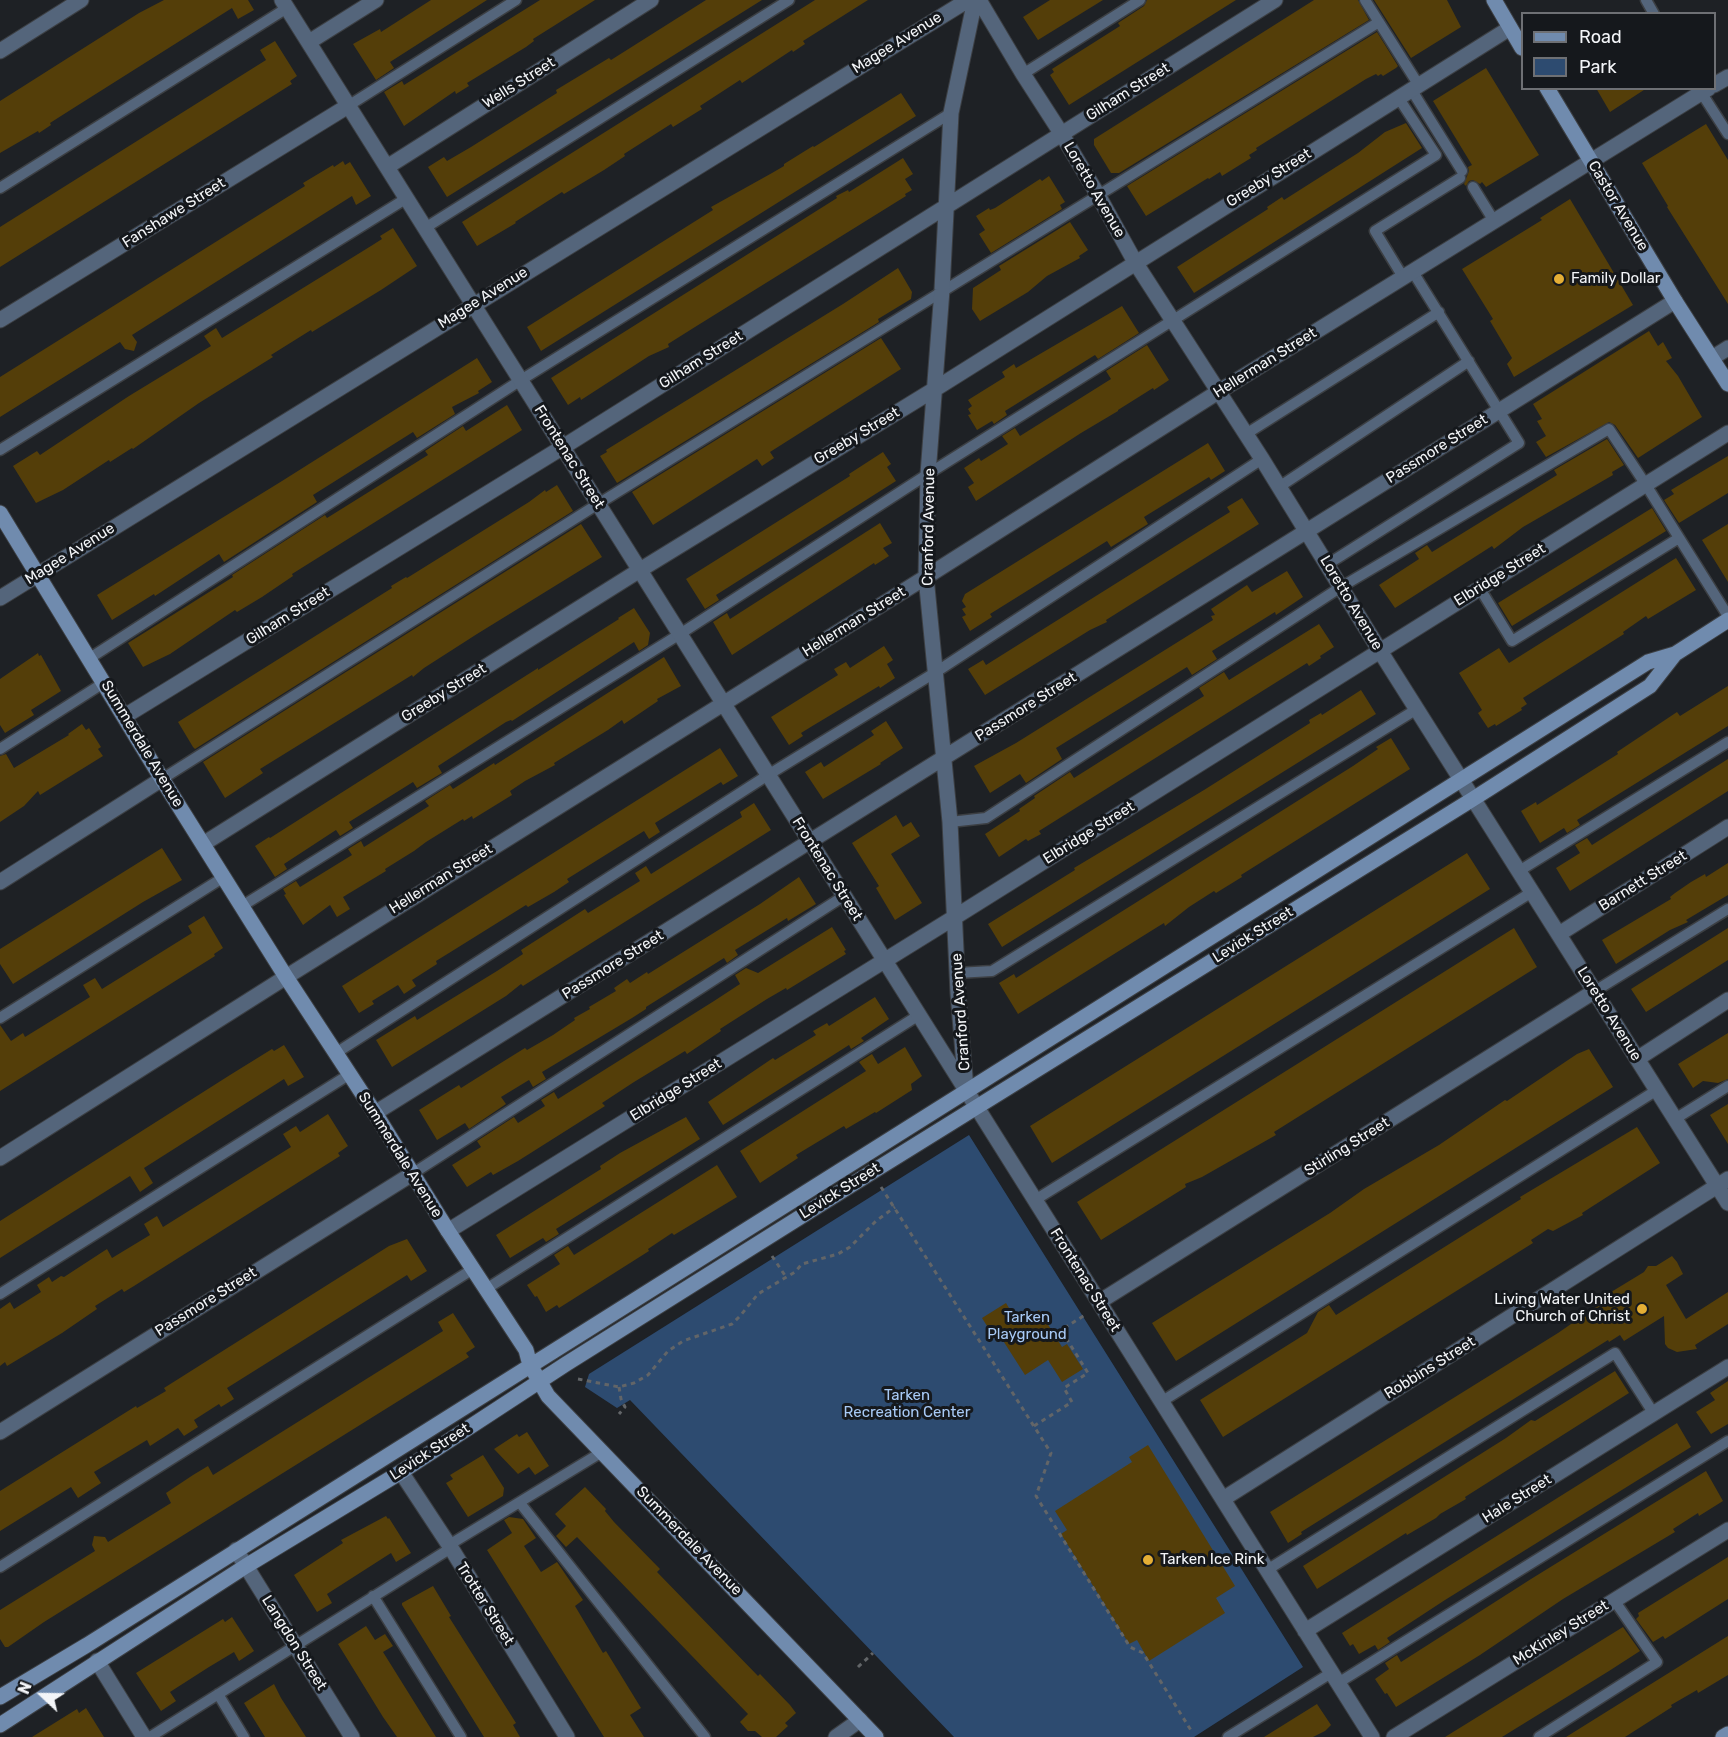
<!DOCTYPE html>
<style>
body{margin:0}
#map{position:relative;width:1728px;height:1737px;overflow:hidden;background:#1e2125;font-family:Rubik,sans-serif}
canvas{display:block}
.legend{position:absolute;left:1521px;top:12px;width:195px;height:78px;box-sizing:border-box;background:#15181c;border:2px solid #6e7074;margin:0;padding:8px 10px;list-style:none;font-size:18px;color:#f3f5f8}
.legend li{display:flex;align-items:center;gap:12px;height:30px}
.legend b{width:30px;border:2px solid #6e7074}
.north{position:absolute;left:12px;top:1665px;width:60px;height:60px;-webkit-text-stroke:4px #15181c;paint-order:stroke;rotate:292deg;font-size:16px;font-weight:700;line-height:24px;text-align:center;color:#f3f5f8}
.north::after{content:'';display:block;margin:auto;width:21px;height:27px;background:#f3f5f8;clip-path:polygon(50% 0,100% 100%,50% 72%,0 100%)}
</style>
<div id="map">
<canvas width="1728" height="1737"></canvas>
<ul class="legend">
<li><b style="height:8px;background:#708bae"></b>Road</li>
<li><b style="height:16px;background:#2d4b70"></b>Park</li>
</ul>
<div class="north">N</div>
</div>
<script>
const g = document.querySelector('canvas').getContext('2d');
g.lineJoin = 'round';
function fill(path, color) { g.fillStyle = color; g.fill(path, 'evenodd'); }
function stroke(path, color, width, dash) { g.strokeStyle = color; g.lineWidth = width; g.lineCap = dash ? 'butt' : 'round'; g.setLineDash(dash || []); g.stroke(path); }
function label(font, color, halo, rows, align = 'center') {
  g.font = font + ' Rubik,sans-serif'; g.lineWidth = 6; g.setLineDash([]); g.textBaseline = 'middle'; g.strokeStyle = halo; g.fillStyle = color; for (const [text, x, y, turn = 0] of rows) {
    g.save(); g.translate(x, y); g.rotate((+turn || 0) * Math.PI / 180); g.textAlign = isNaN(turn) ? turn : align; if (halo) g.strokeText(text, 0, 0); g.fillText(text, 0, 0); g.restore();
  }
}
const green = new Path2D(`
 M969,1135L1303,1667L1194,1737H954L630,1400L617,1408L585,1387L589,1374Z`);
const building = new Path2D(`
 M164,0H248L254,10L238,19L232,8L72,109L50,123L51,125L39,133L38,131L0,153V101L139,13Z
 M431,0H487L390,62L394,68L376,80L353,44L380,29L381,32Z
 M540,0H595L533,39L534,41L526,47L467,83L469,86L456,94L455,91L404,126L384,92L402,81L404,85Z
 M706,0H762L447,197L428,167L444,157L447,161L471,147L557,93L556,90L609,58L611,60Z
 M815,0H868L803,41L805,44L793,52L792,50L742,83L740,80L700,106L702,109L673,127L671,124L624,154L625,156L604,170L564,194L562,192L515,222L516,223L477,246L462,222Z
 M1050,0H1103L1038,40L1023,17Z
 M1147,0H1236L1069,105L1050,75L1054,72L1052,69L1120,26L1118,23L1144,6Z
 M1314,0H1358L1369,20L1119,173H1111L1094,145V139Z
 M1374,0H1447L1461,27L1411,58Z
 M1377,32L1398,66L1396,68L1383,76L1381,74L1378,76L1376,74L1366,79L1256,148L1257,150L1249,155L1251,158L1222,176L1220,172L1209,179L1208,178L1146,216L1127,186Z
 M275,41L297,76L290,81L292,84L0,267V227L266,60L260,50Z
 M1486,68L1539,155L1486,187L1482,182L1480,184L1473,180L1469,181L1466,186L1464,184L1469,171L1468,167L1472,165L1433,101Z
 M1596,88H1647L1610,112Z
 M901,93L916,116L541,351L527,327L713,210L711,207L772,173L784,166V164L813,146L814,147Z
 M1406,123L1422,148L1194,293L1177,267L1268,209L1267,207L1282,197L1284,200L1358,153L1385,132Z
 M1706,124L1728,160V304L1667,207L1668,206L1642,163Z
 M903,158L913,174L905,179L912,190L905,194L906,196L695,327L668,344L669,347L649,356L581,400L580,397L568,405L551,378L837,198L836,196L848,190L849,192Z
 M343,161L345,165L350,162L371,196L356,205L352,196L132,335L137,342L134,351L125,349L120,342L0,417V377L305,186L303,183L333,165L334,167Z
 M1049,176L1065,202L1060,205L1062,209L991,253L979,234L985,230L976,216L989,208L990,210L995,208L1040,179L1042,181Z
 M1570,199L1633,305L1514,377L1507,364L1512,358L1490,321L1493,319L1462,269L1542,220L1540,218Z
 M1070,222L1088,250L1079,256L1080,258L1047,276L1028,292L980,321L972,309L973,288L1001,270L999,266Z
 M393,228L417,266L381,290L312,332L311,330L271,355L273,357L199,403L133,449L132,448L110,462L109,460L63,490L36,503L13,466L37,451L40,455L129,396L211,346L204,336L216,328L222,338L371,246L382,239L380,236Z
 M898,268L912,292L911,299L878,319L879,322L617,483L600,456L607,452L606,450L843,304Z
 M1122,306L1139,333L1098,359L1095,355L1005,411L1007,415L994,424L992,421L977,430L968,415L971,414L968,409L972,406L968,400L1005,377L1002,372L1014,364L1016,368Z
 M1649,331L1658,346L1663,342L1672,358L1666,361L1678,376L1702,417L1638,458L1615,425L1609,422L1546,457L1536,442L1546,436L1537,421L1542,419L1533,404Z
 M881,338L901,369L770,452L774,458L762,466L757,459L653,525L632,492Z
 M1147,345L1169,380L1154,390L1153,388L1118,410V411L1081,433L976,501L968,487L974,483L964,468L979,458L981,461L1008,444L1002,436L1015,428L1020,436L1111,379L1106,371Z
 M477,358L492,382L478,391L479,393L452,407L455,414L417,438L413,432L313,495L317,502L224,562L219,554L155,596L154,594L112,620L97,595L282,481Z
 M507,405L522,430L519,432L292,574L293,576L262,597L237,612L235,610L170,654L143,667L128,643L233,577L232,575L325,515L327,518L428,455L425,451L463,426L466,431Z
 M1607,439L1624,465L1612,472L1613,475L1523,527L1494,549L1492,546L1395,608L1379,585L1419,559L1415,553L1427,545L1432,552L1557,475L1554,470Z
 M1208,443L1225,471L1211,480L1209,477L1144,517L1148,524L1111,547L1107,541L990,614L992,617L970,631L962,617L966,615L962,609L966,607L962,601L965,594Z
 M883,452L891,464L887,467L896,481L716,595L719,600L705,609L686,579L850,476L849,474Z
 M1728,456V493L1679,523L1664,500L1674,494L1671,490Z
 M557,485L573,511L195,749L193,747L178,722L392,588L391,586L406,577L407,578L529,502L545,490L546,492Z
 M1242,498L1259,524L1106,620L1107,622L1090,630L985,695L968,669L983,660L986,665L1217,520L1230,512L1227,507Z
 M1652,508L1666,531L1512,626L1498,603Z
 M880,523L892,543L883,548L889,556L875,565L874,563L732,655L713,622L727,613L730,619Z
 M581,524L602,557L477,634L424,668L413,677L412,675L260,769L263,773L225,798L203,762Z
 M1728,524V582L1702,540Z
 M1676,558L1696,590L1648,619L1646,616L1623,632L1624,634L1523,698L1527,704L1521,708L1522,710L1496,726L1495,724L1488,728L1478,713L1482,710L1459,673L1499,648L1509,663Z
 M1287,571L1303,597L1276,615L1275,612L1212,651L1217,659L1192,675L1187,667L1056,748L1062,759L1026,783L1020,774L990,793L974,766L1016,743L1213,620L1211,616L1215,615L1211,609L1247,585L1252,592Z
 M634,608L650,633L648,645L639,651L634,642L512,721L511,720L506,722L438,766L442,773L417,788L413,782L349,822L353,828L340,836L336,830L284,864L287,869L275,877L255,846L269,837L270,838L538,668V670L619,619L618,618Z
 M1319,624L1334,647L1320,656L1321,658L1309,666L1307,663L1039,831L1041,834L1028,841L1026,839L999,857L985,834L1020,811L1019,809L1035,798L1034,796L1070,772L1074,778L1204,696L1199,688L1224,672L1229,680Z
 M884,646L893,660L887,664L895,678L880,688L879,686L814,725L801,733L803,736L789,745L771,717L838,675L834,669L846,662L850,668Z
 M38,653L39,656L41,655L61,691L31,710L34,715L5,733L0,725V679Z
 M664,657L681,686L657,699L658,701L624,724L622,720L608,730L554,763L555,765L525,781L510,791L512,795L473,819L472,816L464,821L463,819L426,842L414,851L385,869L386,871L343,897L350,909L337,917L330,905L303,925L284,895L286,894L283,889L296,881L300,887L352,855L348,849L361,841L364,847L429,806L425,801L450,785L453,789L494,763L495,765Z
 M1728,686V726L1577,820L1580,825L1567,833L1564,828L1540,843L1521,811L1536,802L1537,805L1618,754L1617,752L1677,712L1680,716Z
 M1361,690L1376,714L1002,947L988,924L1075,870L1074,868L1204,790L1310,723L1309,720L1321,713L1322,715Z
 M886,721L903,748L880,763L881,764L823,799L805,772L821,762L824,767L874,735L871,731Z
 M82,724L86,730L89,728L101,747L98,749L103,756L40,795L38,791L24,806L0,822V756L6,754L14,768L69,735L68,734Z
 M1391,738L1410,769L1241,875L1242,877L1216,893L1214,891L1189,907L1165,926L1164,923L1159,926L1018,1014L999,983L1014,974L1016,978L1353,766L1378,749L1376,747Z
 M720,748L738,776L723,785L721,782L655,823L660,832L649,839L644,831L567,879L569,882L554,892L528,907L526,905L449,953L436,961L437,964L412,980L416,986L404,994L398,985L372,1001L374,1004L359,1013L342,986Z
 M1728,759V791L1570,891L1556,868L1580,853L1575,845L1587,838L1592,845Z
 M754,803L771,830L523,986L521,984L506,996L392,1067L376,1040L415,1016L417,1020L497,971L523,954L521,950L557,927L585,909L588,913L640,881L635,873L646,866L651,874L742,817L740,812Z
 M896,815L903,827L911,822L920,836L891,854L922,903L895,920L876,888L879,886L852,843Z
 M162,848L182,880L143,902L13,984L0,964V949Z
 M1467,853L1490,889L1052,1163L1030,1126Z
 M1728,863V895L1686,920L1688,922L1670,930L1616,964L1602,940L1671,899L1670,897L1675,893L1691,882L1705,874L1706,877Z
 M799,877L816,904L788,921L787,918L735,950L738,955L727,963L724,958L646,1007V1009L632,1018L542,1072L546,1079L533,1087L529,1080L501,1097L506,1104L469,1129L465,1123L437,1140L419,1110L459,1085L461,1088L504,1061L525,1048L527,1050L553,1035L575,1020L574,1018L590,1009L589,1007L616,991L614,988L627,979L630,983L647,972L648,974L760,904Z
 M204,916L223,948L214,954L215,956L0,1091V1025L11,1041L23,1033L25,1037L90,997L83,985L95,978L102,989L192,933L188,926Z
 M832,927L846,950L844,951L846,954L787,990L786,988L767,999L720,1029L721,1031L687,1054L685,1051L634,1082L602,1103L605,1106L518,1161L493,1175L491,1172L467,1187L452,1165L481,1147L477,1141L514,1117L518,1123L545,1106L541,1100L554,1092L558,1099L714,1001L740,984L735,975L746,968L758,973Z
 M1514,928L1537,967L1274,1132L1276,1135L1202,1177L1185,1184L1186,1187L1101,1240L1077,1202Z
 M1728,928V960L1646,1012L1631,989Z
 M875,997L889,1019L861,1038L864,1041L851,1049L849,1045L723,1125L708,1102L773,1058L775,1060L816,1035L813,1031L827,1023L829,1026Z
 M1728,1033V1079L1718,1083L1703,1081L1693,1088L1678,1064Z
 M284,1045L304,1077L288,1086L284,1079L144,1168L153,1183L140,1192L130,1176L0,1258V1221L230,1075L272,1049L274,1051Z
 M905,1047L922,1076L911,1084L912,1090L876,1113L875,1112L846,1129L844,1126L796,1155L798,1158L760,1183L740,1151L866,1071L859,1062L872,1054L878,1064Z
 M1589,1049L1613,1087L1176,1361L1152,1323L1330,1213L1364,1189L1439,1145L1505,1100L1507,1101L1577,1054Z
 M1728,1104V1144L1710,1115Z
 M328,1114L348,1146L338,1153L340,1156L134,1286L124,1292L122,1289L95,1306L97,1309L62,1333L7,1366L5,1362L0,1366V1309L10,1302L14,1309L41,1292L37,1285L49,1277L52,1282L61,1276L64,1277L107,1249L112,1258L150,1235L144,1224L157,1216L163,1227L291,1147L283,1134L296,1126L300,1132Z
 M686,1117L700,1139L556,1229L559,1234L546,1242L543,1238L510,1258L496,1235L601,1169L600,1166L620,1153Z
 M1637,1127L1660,1163L1582,1213L1583,1215L1553,1231L1548,1229L1531,1240L1533,1243L1223,1437L1200,1400L1307,1333L1318,1312L1329,1305L1336,1315L1521,1199L1520,1197Z
 M717,1165L737,1197L674,1235L672,1233L648,1249L649,1251L559,1308L557,1305L546,1312L537,1296L535,1297L527,1285L560,1264L554,1255L568,1246L574,1255Z
 M407,1239L427,1271L411,1281L407,1275L227,1388L234,1399L221,1407L219,1404L194,1420L198,1427L184,1436L178,1428L150,1446L147,1440L94,1472L101,1483L78,1498L71,1487L0,1531V1491L136,1406L137,1408L166,1391L164,1388L389,1246Z
 M1672,1256L1677,1262L1683,1274L1666,1285L1686,1319L1728,1292V1324L1695,1345L1697,1349L1677,1352L1668,1348L1665,1344L1664,1316L1624,1341L1620,1335L1609,1342L1608,1340L1301,1532L1302,1534L1288,1543L1270,1512L1558,1333L1600,1304L1598,1300L1644,1272L1648,1266H1656Z
 M1006,1303L1018,1323L1039,1310L1062,1347L1067,1344L1083,1369L1062,1382L1048,1360L1025,1375L1002,1339L997,1342L982,1318Z
 M453,1313L475,1347L466,1353L469,1357L44,1622L8,1647H5L0,1639V1610L95,1551L92,1545L94,1536L105,1537L108,1542L171,1503L166,1493L193,1475L208,1466L213,1475L443,1331L438,1322Z
 M1615,1371L1629,1393L1465,1497L1466,1499L1440,1514L1436,1518L1407,1535L1406,1533L1317,1589L1303,1566L1506,1438L1531,1420L1535,1421Z
 M1728,1381V1424L1711,1434L1696,1412L1715,1400L1710,1393Z
 M1677,1423L1691,1447L1445,1600L1387,1638L1390,1642L1378,1650L1375,1645L1359,1654L1353,1644L1350,1646L1342,1633Z
 M527,1432L549,1466L535,1475L529,1467L518,1474L494,1449L517,1434L519,1437Z
 M1148,1445L1235,1586L1216,1598L1225,1613L1149,1661L1137,1640L1129,1644L1061,1534L1067,1530L1055,1511L1132,1462L1129,1457Z
 M483,1455L504,1488L503,1496L468,1517L446,1483L453,1479L450,1475Z
 M1706,1471L1723,1501L1699,1516L1698,1513L1673,1529L1675,1532L1563,1599L1480,1655L1396,1707L1387,1693L1385,1694L1375,1679L1389,1669L1385,1663L1397,1655L1401,1662L1531,1579Z
 M585,1487L606,1509L605,1511L614,1522L660,1569L657,1572L758,1676L760,1674L790,1705L796,1713L785,1723L788,1726L776,1737H762L755,1731H748L740,1722L748,1714L577,1537L566,1547L556,1536L566,1526L555,1514Z
 M386,1516L388,1519L389,1518L411,1553L396,1562L391,1553L327,1594L332,1603L317,1612L294,1575L343,1543L341,1540Z
 M509,1517L523,1519L536,1538L524,1546L541,1572L557,1562L583,1600L575,1606L603,1653L606,1651L641,1708L630,1715L644,1737H604L487,1550L512,1533L504,1520Z
 M1728,1557V1599L1665,1639L1663,1636L1653,1642L1636,1619L1639,1616L1638,1613Z
 M433,1586L451,1616L449,1617L516,1723L513,1725L520,1737H484L402,1605V1603Z
 M232,1617L254,1651L239,1661L234,1652L209,1667L170,1692L176,1701L161,1711L136,1673L223,1619L225,1622Z
 M366,1626L375,1640L385,1634L393,1646L383,1652L436,1737H397L383,1717L338,1644Z
 M1623,1627L1640,1651L1609,1671L1502,1737H1445Z
 M1728,1636V1675L1698,1693L1697,1690L1671,1705L1672,1707L1625,1737H1566Z
 M274,1684L281,1698L306,1737H265L244,1703Z
 M1317,1704L1331,1725L1325,1731L1313,1737H1264Z
 M86,1708L104,1737H32L77,1709L79,1713Z`);
const path = new Path2D(`
 M881,1187L1051,1453L1036,1496L1130,1647L1143,1653L1192,1732
 M772,1256L786,1277
 M578,1379L619,1387L634,1383L648,1375L668,1351L683,1341L732,1324L740,1316L758,1294L795,1272L802,1264L838,1254L850,1247L876,1221L895,1207
 M619,1387L621,1399L625,1407L619,1414
 M1034,1426L1072,1402L1064,1388L1088,1373L1061,1330L1085,1315
 M858,1667L873,1653`);
const lane = new Path2D(`
 M1365,0L1418,84
 M1646,0L1654,14
 M1023,74L1140,0
 M1411,89L1462,171
 M1699,89L1728,134
 M348,106L516,0
 M1473,187L1494,221
 M0,188L287,8
 M425,228L789,0
 M1403,277L1375,231L1460,178
 M1246,434L1439,312
 M0,450L407,198
 M1279,487L1469,361
 M1328,564L1519,443L1413,272
 M1479,587L1512,641L1679,538
 M90,658L521,380L951,113
 M0,749L105,682
 M162,779L598,504L1379,22
 M950,822L986,818L1341,587L1609,429L1646,485L1728,616
 M1519,871L1728,742
 M242,906L680,634L928,474L1436,155L1398,97
 M957,973L992,971L1417,709
 M1595,991L1728,909
 M0,1018L224,877
 M336,1053L768,775L936,672L1262,459
 M1675,1119L1728,1086
 M412,1174L844,896
 M1035,1200L1532,892
 M486,1289L919,1015
 M0,1294L350,1074
 M1161,1402L1657,1090
 M520,1503L705,1737
 M449,1545L602,1452
 M0,1567L473,1269
 M1267,1570L1615,1353L1654,1414
 M373,1596L461,1737
 M1338,1683L1728,1441
 M218,1694L244,1737
 M150,1737L451,1548
 M1228,1737L1331,1673
 M1539,1737L1657,1662L1614,1600`);
const street = new Path2D(`
 M282,0L1372,1737
 M979,0L1023,74L1061,133L1098,195L1135,262L1262,459L1380,651L1728,1203
 M309,42L376,0
 M0,51L81,0
 M1714,85L1728,77
 M387,167L651,0
 M0,320L348,106
 M1712,358L1728,348
 M0,598L968,0
 M125,716L563,447L1275,0
 M203,844L640,570L935,389L1510,28
 M0,882L162,779
 M1559,934L1728,827
 M1637,1059L1728,1000
 M966,1089L958,993L950,822L926,577L928,474L942,290L951,113L975,0
 M375,1113L1675,301
 M0,1158L286,977L926,577L1218,392L1709,88
 M448,1231L955,917L1728,433
 M1099,1302L1595,991
 M0,1432L412,1174
 M401,1472L451,1548L567,1737
 M1223,1499L1728,1179
 M236,1550L352,1737
 M1305,1631L1728,1367
 M97,1661L144,1737
 M836,1737L860,1720
 M1394,1737L1728,1530`);
const secondary = new Path2D(`
 M1494,0L1522,48
 M1547,88L1675,301L1728,384
 M0,513L162,779L286,977L375,1113L448,1231L526,1350L530,1365L548,1396L876,1737
 M0,1697L87,1645L1648,662L1675,654L1728,620
 M0,1725L246,1566L401,1472L566,1364L872,1172L1473,799L1650,686L1675,654
 M1723,1737L1728,1734`);
const markers = [
 [1559,279,6,"#e4ae35"],
 [1642,1309,6,"#e4ae35"],
 [1148,1560,6,"#e4ae35"]
];
const streetNames = [
 ["Magee Avenue",897,43,-32],
 ["Wells Street",519,83,-32],
 ["Gilham Street",1128,92,-32],
 ["Greeby Street",1269,178,-32],
 ["Loretto Avenue",1094,190,60],
 ["Castor Avenue",1618,206,59],
 ["Fanshawe Street",174,213,-32],
 ["Magee Avenue",483,298,-32],
 ["Gilham Street",701,360,-32],
 ["Hellerman Street",1265,363,-32],
 ["Greeby Street",857,436,-31],
 ["Passmore Street",1437,449,-32],
 ["Frontenac Street",569,457,58],
 ["Cranford Avenue",929,527,-89],
 ["Magee Avenue",70,554,-32],
 ["Elbridge Street",1500,575,-32],
 ["Loretto Avenue",1351,603,59],
 ["Gilham Street",288,616,-32],
 ["Hellerman Street",854,622,-32],
 ["Greeby Street",444,693,-32],
 ["Passmore Street",1026,707,-32],
 ["Summerdale Avenue",142,744,59],
 ["Elbridge Street",1089,833,-32],
 ["Frontenac Street",827,869,58],
 ["Hellerman Street",441,879,-32],
 ["Barnett Street",1643,881,-32],
 ["Levick Street",1253,935,-32],
 ["Passmore Street",613,965,-32],
 ["Cranford Avenue",961,1012,-94],
 ["Loretto Avenue",1609,1014,58],
 ["Elbridge Street",676,1090,-32],
 ["Stirling Street",1347,1147,-32],
 ["Summerdale Avenue",400,1155,58],
 ["Levick Street",840,1191,-32],
 ["Frontenac Street",1085,1280,58],
 ["Passmore Street",206,1302,-32],
 ["Robbins Street",1430,1368,-32],
 ["Levick Street",430,1452,-33],
 ["Hale Street",1517,1499,-32],
 ["Summerdale Avenue",689,1541,46],
 ["Trotter Street",485,1604,58],
 ["McKinley Street",1561,1633,-32],
 ["Langdon Street",294,1643,58]
];
const poiNames = [
 ["Family Dollar",1571,279],
 ["Living Water United",1630,1300,"right"],
 ["Church of Christ",1630,1317,"right"],
 ["Tarken Ice Rink",1160,1560]
];
const parkNames = [
 ["Tarken",1027,1318],
 ["Playground",1027,1335],
 ["Tarken",907,1396],
 ["Recreation Center",907,1413]
];
fill(green, '#2d4b70');
fill(building, '#543e09');
stroke(lane, '#3c3f43', 13);
stroke(street, '#3c3f43', 17);
stroke(secondary, '#3c3f43', 17);
stroke(path, '#626568', 3, [4.5, 4.5]);
stroke(lane, '#54657b', 10);
stroke(street, '#54657b', 15);
stroke(secondary, '#708bae', 15);
for (const [x, y, r, color] of markers) { const dot = new Path2D(); dot.arc(x, y, r, 0, 2 * Math.PI); g.fillStyle = color; g.fill(dot); stroke(dot, '#15181c', 2); }
label('15px', '#f3f5f8', '#15181c', streetNames);
label('15px', '#f3f5f8', '#15181c', poiNames, 'left');
label('15px', '#a8caf6', '#15181c', parkNames);
</script>
